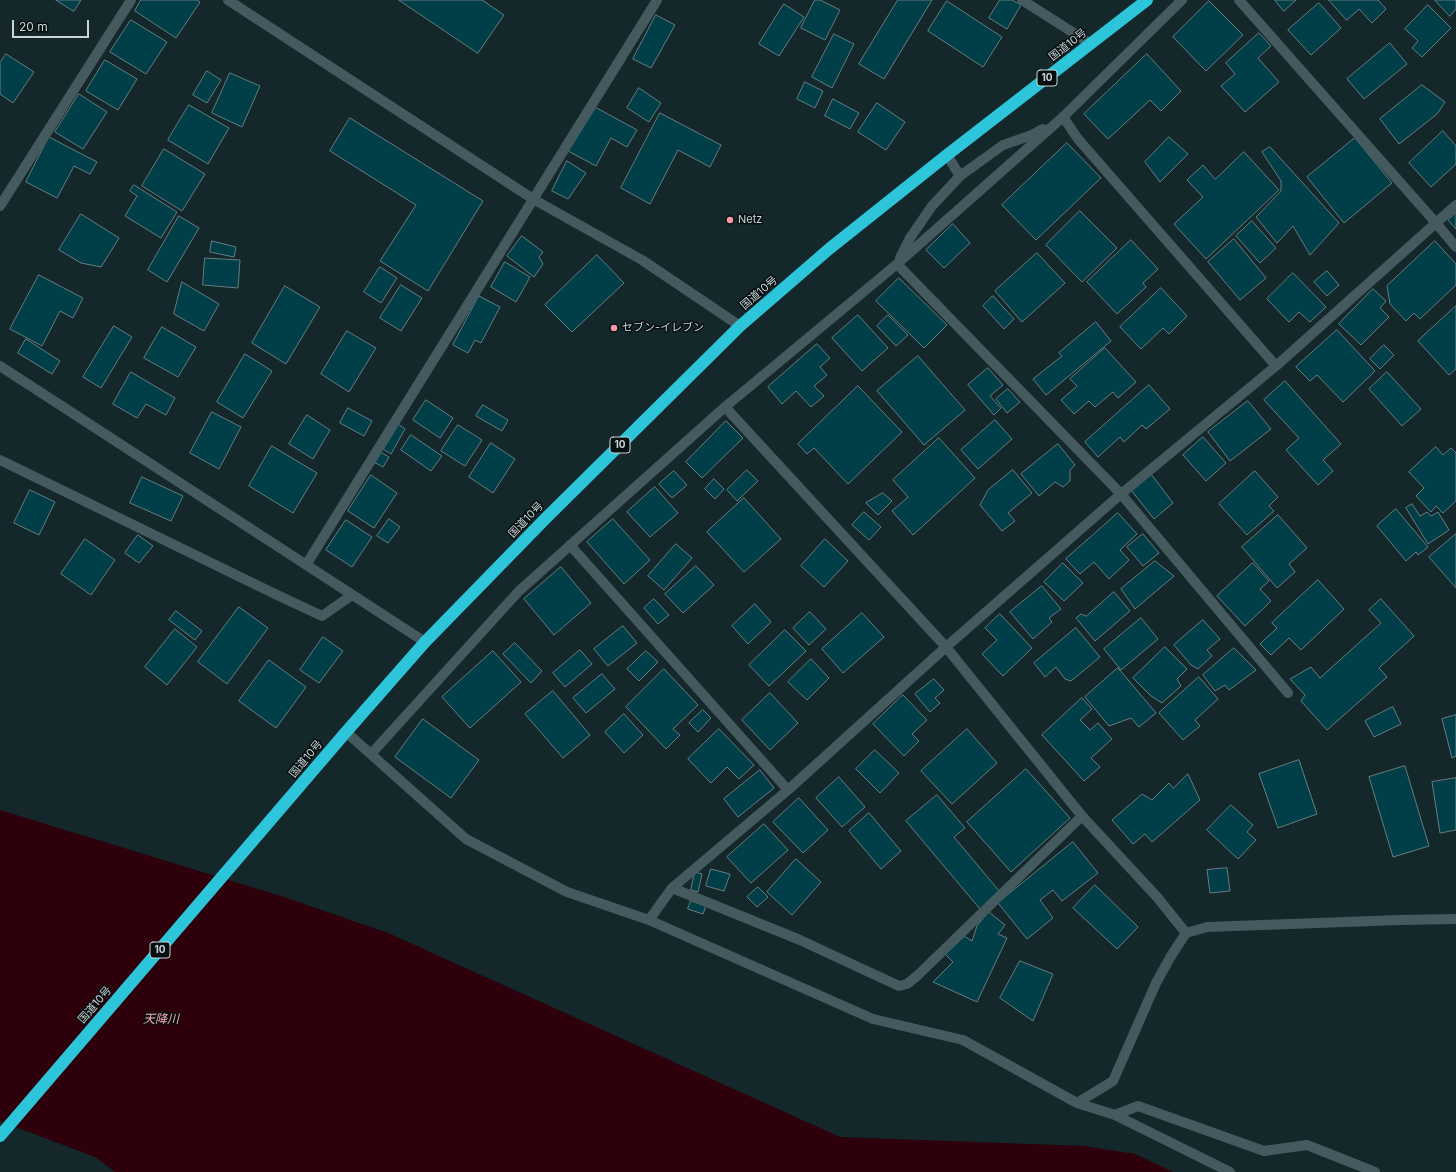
<!DOCTYPE html>
<meta charset="utf-8">
<style>
body{margin:0}
#map{position:relative;width:1456px;height:1172px;overflow:hidden;background:#14272a;font-family:Inter,sans-serif}
canvas{display:block}
.scale{position:absolute;left:12px;top:20px;width:77px;height:18px;box-sizing:border-box;border:2px solid #c9d5d7;border-top:0;padding-left:5px;font-size:12px;line-height:14px;white-space:nowrap;color:#c9d5d7;-webkit-text-stroke:3px #070e10;paint-order:stroke}
</style>
<div id="map">
<canvas width="1456" height="1172"></canvas>
<div class="scale">20 m</div>
</div>
<script>
const g = document.querySelector('canvas').getContext('2d');
g.lineJoin = 'round';
function fill(path, color) { g.fillStyle = color; g.fill(path, 'evenodd'); }
function stroke(path, color, width, dash) { g.strokeStyle = color; g.lineWidth = width; g.lineCap = dash ? 'butt' : 'round'; g.setLineDash(dash || []); g.stroke(path); }
function label(font, color, halo, rows, align = 'center') {
  g.font = font + ' Inter,"Noto Sans JP",sans-serif'; g.lineWidth = 3; g.setLineDash([]); g.textBaseline = 'middle'; g.strokeStyle = halo; g.fillStyle = color; for (const [text, x, y, turn = 0] of rows) {
    g.save(); g.translate(x, y); g.rotate((+turn || 0) * Math.PI / 180); g.textAlign = isNaN(turn) ? turn : align; if (halo) g.strokeText(text, 0, 0); g.fillText(text, 0, 0); g.restore();
  }
}
const water = new Path2D(`
 M0,810L287,898L388,933L840,1137L1084,1146L1135,1154L1173,1172H115L95,1157L0,1121Z`);
const building = new Path2D(`
 M56,0H81L74,11Z
 M141,0H197L200,2L176,38L135,11Z
 M399,0H482L504,15L478,53Z
 M815,0H820L840,10L825,40L801,28Z
 M898,0H932L884,79L859,64Z
 M1000,0H1012L1021,5L1007,29L989,18Z
 M1275,0H1296L1284,11Z
 M1329,0H1378L1386,9L1372,23L1359,9L1347,20Z
 M1435,0H1456V9L1450,16Z
 M947,1L1002,37L983,67L928,31Z
 M1209,1L1243,35L1206,71L1173,37Z
 M1319,3L1341,28L1311,55L1288,30Z
 M784,4L804,17L779,56L759,44Z
 M1428,5L1451,28L1422,57L1412,48L1418,41L1405,29Z
 M656,15L675,25L651,68L633,59Z
 M131,20L167,42L146,74L110,52Z
 M1259,33L1271,46L1258,58L1279,82L1245,112L1221,86L1235,74L1226,63Z
 M834,34L854,44L832,88L812,77Z
 M1390,43L1407,64L1364,99L1347,79Z
 M6,54L34,72L13,103L0,94V63Z
 M1147,54L1181,91L1161,111L1150,100L1108,139L1084,114Z
 M105,60L137,79L118,110L86,91Z
 M207,71L221,80L207,103L193,95Z
 M230,73L260,86L242,127L212,113Z
 M805,82L823,91L815,108L797,99Z
 M1422,85L1445,102L1437,114L1399,144L1380,119Z
 M639,88L661,103L649,122L627,108Z
 M79,94L107,112L83,149L55,132Z
 M833,99L859,113L850,129L825,116Z
 M877,103L905,122L886,150L858,132Z
 M189,105L229,128L208,164L168,140Z
 M593,106L637,130L627,147L611,138L596,166L568,151Z
 M660,113L721,145L710,167L678,150L650,204L621,188Z
 M350,118L483,201L428,291L380,261L416,205L330,151Z
 M1443,131L1456,146V164L1431,187L1409,163Z
 M49,137L97,162L90,174L74,166L57,198L26,182Z
 M1169,137L1188,154L1160,182L1145,162Z
 M1355,138L1392,183L1344,223L1307,177Z
 M1067,143L1101,178L1036,240L1002,205Z
 M1270,147L1339,223L1310,255L1293,226L1277,243L1256,217L1281,191V181L1262,152Z
 M164,149L205,174L182,211L142,186Z
 M1244,152L1279,190L1206,259L1174,224L1203,197L1187,180L1203,165L1215,179Z
 M567,161L586,173L568,199L552,191Z
 M134,185L177,212L161,238L125,216L137,196L130,191Z
 M1080,211L1117,248L1082,282L1046,245Z
 M1456,213V229L1448,220Z
 M81,214L119,238L101,267L81,263L59,250Z
 M179,216L199,228L167,282L148,270Z
 M1252,221L1276,248L1260,263L1236,236Z
 M953,224L970,243L944,268L926,250Z
 M522,236L543,252L539,257L543,264L534,277L507,256Z
 M1234,239L1266,278L1240,300L1208,262Z
 M1131,240L1158,269L1143,283L1146,287L1117,314L1087,282Z
 M212,241L236,247L234,257L210,252Z
 M1435,241L1456,264V285L1420,319L1414,313L1406,321L1390,304L1387,286Z
 M1037,253L1065,283L1022,322L995,291Z
 M597,255L624,283L572,332L545,305Z
 M205,258L240,260L238,288L203,285Z
 M505,262L530,277L516,302L491,287Z
 M380,267L397,278L381,303L364,292Z
 M1327,271L1339,285L1327,296L1314,282Z
 M1293,273L1326,307L1310,322L1299,312L1289,322L1267,299Z
 M39,275L83,298L73,318L60,311L42,346L10,329Z
 M899,278L947,325L924,348L876,301Z
 M182,282L219,304L204,331L174,314Z
 M401,285L422,298L401,331L380,318Z
 M285,286L320,307L286,364L252,343Z
 M1161,288L1187,316L1169,334L1163,328L1141,349L1120,327Z
 M1373,289L1386,301L1380,308L1389,317L1361,345L1339,324Z
 M479,296L500,307L481,343L475,340L468,353L453,345Z
 M993,296L1014,319L1004,329L983,306Z
 M1456,306V369L1449,375L1418,341Z
 M858,315L888,348L862,371L832,338Z
 M888,315L908,335L896,346L877,326Z
 M1096,322L1111,341L1046,395L1033,379L1062,356L1059,353Z
 M114,326L132,337L101,388L83,377Z
 M162,327L196,347L178,377L144,358Z
 M1337,330L1375,371L1343,402L1317,375L1310,381L1296,367Z
 M347,331L376,348L349,392L321,374Z
 M26,339L60,361L52,374L18,353Z
 M817,344L830,358L820,367L827,375L814,386L824,396L811,407L796,391L782,404L768,387Z
 M1384,345L1394,355L1380,369L1370,359Z
 M1105,348L1136,382L1118,398L1113,392L1095,407L1089,401L1074,414L1061,400L1077,386L1070,379Z
 M245,354L272,371L243,418L217,402Z
 M918,356L965,410L924,445L877,391Z
 M988,368L1003,385L990,396L1001,408L994,415L968,385Z
 M131,372L175,398L166,415L146,404L137,418L113,404Z
 M1387,372L1421,409L1402,426L1369,389Z
 M1285,381L1341,444L1323,460L1333,471L1318,485L1286,450L1299,438L1264,400Z
 M1149,385L1170,409L1146,429L1142,425L1124,442L1120,437L1098,457L1085,442Z
 M858,386L902,432L848,484L814,448L807,454L798,444Z
 M1008,389L1020,402L1007,413L996,399Z
 M426,400L453,418L440,438L413,420Z
 M1248,401L1271,429L1230,461L1208,432Z
 M483,405L508,420L502,431L476,416Z
 M348,408L372,421L364,436L340,423Z
 M212,412L241,427L219,469L190,453Z
 M307,415L330,430L313,459L289,444Z
 M995,420L1012,439L978,469L961,450Z
 M726,421L743,438L702,478L686,462Z
 M398,424L405,429L391,454L383,449Z
 M458,425L482,440L465,466L441,451Z
 M411,435L442,456L431,471L401,450Z
 M1203,437L1226,463L1206,481L1183,455Z
 M939,438L975,478L913,535L892,511L908,497L893,480Z
 M491,443L515,459L493,493L469,477Z
 M1058,444L1075,465L1070,470V481L1063,487L1055,482L1039,496L1021,474Z
 M272,446L317,473L293,513L249,486Z
 M1436,447L1443,455L1451,448L1456,453V501L1443,513L1436,506L1431,512L1416,496L1424,488L1409,472Z
 M380,452L389,457L383,467L374,462Z
 M747,470L758,481L737,501L727,490Z
 M1013,470L1032,493L1008,513L1015,521L1002,531L980,505L988,490Z
 M674,471L687,485L672,498L659,484Z
 M1255,471L1278,497L1269,506L1274,511L1247,535L1219,504Z
 M1151,474L1173,503L1154,519L1131,490Z
 M371,475L397,493L374,528L348,511Z
 M142,477L183,496L171,521L130,503Z
 M714,479L724,489L715,499L705,489Z
 M655,487L678,513L650,537L627,512Z
 M30,490L55,502L39,535L14,523Z
 M883,493L892,501L878,515L866,503Z
 M744,498L781,539L744,572L707,532Z
 M1412,504L1420,516L1427,512L1431,516L1438,512L1449,530L1428,544L1406,508Z
 M1396,509L1428,547L1418,555L1416,552L1406,561L1377,526Z
 M864,512L881,527L869,540L852,525Z
 M1118,513L1137,534L1120,550L1129,560L1109,579L1094,562L1080,574L1066,559Z
 M1278,515L1307,548L1289,564L1295,572L1277,588L1242,547Z
 M389,519L400,527L388,543L377,536Z
 M613,519L650,560L624,584L587,542Z
 M346,520L372,537L352,567L326,550Z
 M1143,534L1159,553L1143,566L1127,547Z
 M1456,534V588L1429,557Z
 M138,535L153,546L139,563L125,553Z
 M85,539L115,560L91,595L61,574Z
 M825,539L848,561L824,587L801,566Z
 M676,544L692,558L664,590L648,576Z
 M1155,561L1174,576L1135,609L1121,589Z
 M1063,563L1083,583L1064,601L1044,582Z
 M1253,563L1269,581L1260,589L1271,601L1245,626L1217,596Z
 M696,566L714,585L683,613L665,594Z
 M561,567L591,603L554,635L524,599Z
 M1318,580L1344,609L1301,650L1289,638L1271,655L1260,644L1277,628L1272,623Z
 M1042,586L1061,609L1049,618L1052,622L1033,639L1010,612Z
 M1114,592L1130,611L1095,641L1076,618L1081,614L1086,616Z
 M654,599L669,615L658,624L644,608Z
 M1381,599L1414,636L1379,668L1387,677L1327,730L1301,701L1305,695L1290,679L1311,667L1320,678L1381,623L1369,610Z
 M755,604L771,622L748,644L732,626Z
 M239,607L268,628L227,684L198,662Z
 M176,611L202,631L195,640L169,620Z
 M810,612L826,629L809,645L793,628Z
 M862,613L884,637L843,673L822,649Z
 M1000,614L1032,648L1003,676L982,654L997,640L985,628Z
 M1141,618L1158,639L1121,670L1104,649Z
 M1203,620L1220,639L1207,650L1212,656L1198,669L1191,665L1174,645Z
 M623,626L637,643L608,666L594,649Z
 M1076,628L1100,657L1071,681L1065,679L1056,667L1045,677L1034,663Z
 M175,629L197,647L167,685L145,667Z
 M785,630L806,651L769,686L749,665Z
 M323,637L343,651L319,683L300,670Z
 M515,643L542,671L531,683L503,654Z
 M1165,647L1187,669L1177,679L1181,686L1162,703L1151,696L1133,678Z
 M1234,648L1256,670L1229,690L1225,685L1215,691L1203,675Z
 M580,650L592,664L565,687L553,673Z
 M493,651L521,682L470,728L442,697Z
 M646,651L658,662L639,681L627,669Z
 M811,659L829,678L807,700L788,682Z
 M269,660L306,687L276,728L239,701Z
 M1118,668L1156,713L1139,727L1131,718L1109,726L1085,697Z
 M664,669L698,705L673,729L680,735L666,749L626,707Z
 M602,674L615,689L586,713L573,698Z
 M1199,677L1218,699L1195,720L1200,726L1183,740L1159,713Z
 M934,679L944,690L935,698L940,703L930,712L915,694Z
 M553,691L590,735L563,758L525,714Z
 M770,693L798,723L770,750L742,720Z
 M903,695L927,720L912,734L919,741L904,756L873,724Z
 M1082,698L1092,709L1080,720L1090,730L1098,723L1112,739L1091,758L1100,767L1084,781L1042,735Z
 M1393,707L1401,724L1374,737L1365,721Z
 M703,710L711,718L698,732L689,723Z
 M624,714L643,735L624,753L605,732Z
 M1456,715V756L1452,758L1442,719Z
 M423,719L479,760L451,798L395,757Z
 M719,729L754,765L739,779L727,767L711,783L688,759Z
 M967,729L997,763L952,804L921,771Z
 M875,750L899,773L880,793L856,769Z
 M1299,760L1317,814L1278,828L1259,774Z
 M1405,766L1429,846L1393,857L1369,777Z
 M1026,769L1070,818L1011,872L967,822Z
 M760,770L774,788L738,817L724,799Z
 M1188,774L1200,800L1152,842L1145,834L1133,844L1112,820L1142,794L1152,800L1169,783L1173,788Z
 M839,777L865,807L842,827L816,798Z
 M1456,778V830L1440,833L1432,782Z
 M937,795L965,828L954,837L1000,892L980,909L906,821Z
 M799,798L828,830L803,853L773,822Z
 M1231,805L1253,825L1247,832L1256,840L1238,859L1207,830Z
 M869,813L901,851L881,869L849,831Z
 M764,824L788,850L751,883L727,857Z
 M1073,842L1098,873L1062,901L1053,890L1040,900L1053,918L1027,939L998,903Z
 M796,859L821,882L792,915L767,892Z
 M1227,868L1230,891L1210,893L1207,870Z
 M711,869L730,874L724,891L706,886Z
 M695,872L702,874L698,892L691,890Z
 M1095,885L1138,927L1117,949L1073,908Z
 M758,887L768,897L757,907L747,897Z
 M691,901L706,906L703,914L688,909Z
 M989,912L1005,925L998,934L1007,938L977,1002L933,982L953,962L945,954L964,936L972,941L977,926Z
 M1020,961L1053,974L1033,1021L1000,998Z`);
const minor = new Path2D(`
 M228,0L533,199L642,260L740,326
 M1022,0L1091,44
 M1239,0L1436,223L1456,247
 M1063,117L1078,139L1276,366
 M947,155L960,176
 M0,206L131,0
 M900,258L910,238L932,206L960,176L1003,145L1032,135L1043,129
 M897,264L1121,494L1288,693
 M0,366L425,642
 M725,407L946,647L1082,816L1157,897L1186,933
 M0,460L275,594L322,616L352,595
 M570,545L788,790
 M306,565L657,0
 M346,732L466,839L567,892L649,920L873,1019L963,1040L1077,1103L1115,1115L1230,1172
 M371,754L519,591L725,407L897,264L1063,117L1182,0
 M672,888L800,940L899,986L907,984L917,976L1082,816
 M649,920L672,888L788,790L946,647L1121,494L1276,366L1456,205
 M1077,1103L1113,1081L1156,983L1171,956L1186,933L1207,927L1400,920L1456,919
 M1115,1115L1138,1106L1264,1151L1307,1145L1375,1172`);
const highway = new Path2D(`
 M0,1136L346,732L425,642L546,518L740,326L829,249L947,155L1147,0`);
const markers = [
 [730,220,4,"#f39aa7"],
 [614,328,4,"#f39aa7"]
];
const shields = [
 [1047,78,20],
 [620,445,20],
 [160,950,20]
];
const shieldNames = [
 ["10",1047,78],
 ["10",620,445],
 ["10",160,950]
];
const streetNames = [
 ["国道10号",1068,45,-38],
 ["国道10号",759,293,-41],
 ["国道10号",526,520,-46],
 ["国道10号",306,759,-50],
 ["国道10号",95,1005,-49]
];
const poiNames = [
 ["Netz",738,220],
 ["セブン-イレブン",622,328]
];
const waterNames = [
 ["天降川",161,1019]
];
fill(water, '#2d000b');
fill(building, '#013f48');
stroke(building, '#677d81', 1);
stroke(minor, '#455a5e', 10);
stroke(highway, '#2dc5da', 12);
for (const [x, y, r, color] of markers) { const dot = new Path2D(); dot.arc(x, y, r, 0, 2 * Math.PI); g.fillStyle = color; g.fill(dot); stroke(dot, '#070e10', 1.5); }
for (const [x, y, w] of shields) { const box = new Path2D(); box.roundRect(x - w / 2, y - 8, w, 16, 3); g.fillStyle = '#070e10'; g.fill(box); stroke(box, '#c9d5d7', 1); }
label('bold 10px', '#c9d5d7', null, shieldNames);
label('11px', '#c9d5d7', '#070e10', streetNames);
label('11px', '#c9d5d7', '#070e10', poiNames, 'left');
label('italic 12px', '#fea9b5', '#070e10', waterNames);
</script>
